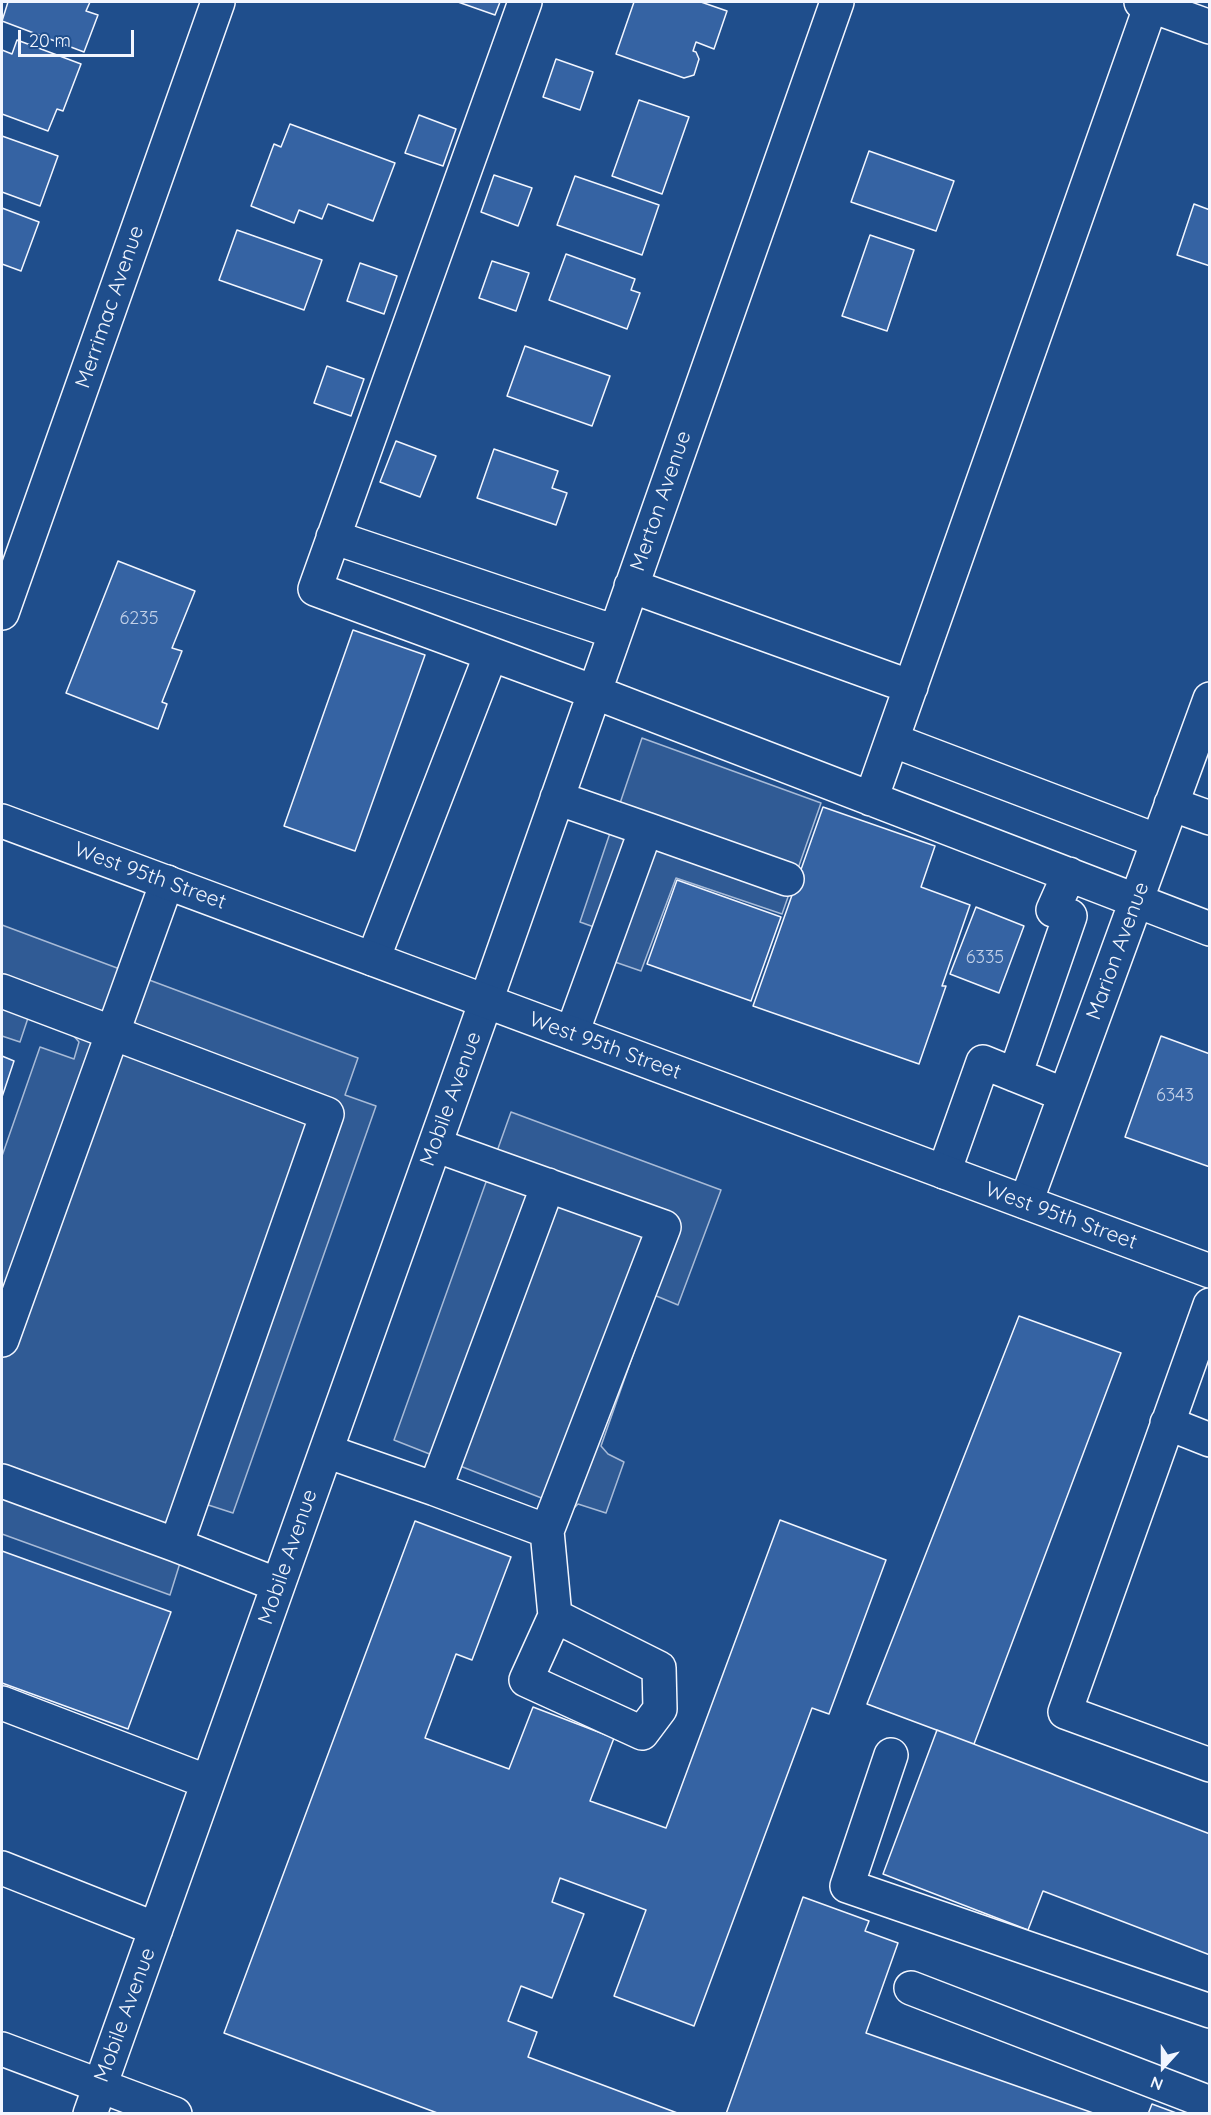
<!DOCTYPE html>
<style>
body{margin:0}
#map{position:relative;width:1211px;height:2115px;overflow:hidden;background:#1f4e8c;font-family:Quicksand,sans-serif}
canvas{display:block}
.frame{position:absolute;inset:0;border:3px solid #f2f6ff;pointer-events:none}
.north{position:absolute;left:1133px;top:2037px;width:60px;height:60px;-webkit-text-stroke:4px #1f4e8c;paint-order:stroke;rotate:201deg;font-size:16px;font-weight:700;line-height:24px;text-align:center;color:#f2f6ff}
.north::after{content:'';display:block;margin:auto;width:21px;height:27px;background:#f2f6ff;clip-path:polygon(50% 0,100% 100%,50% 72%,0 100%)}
.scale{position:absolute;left:18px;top:30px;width:116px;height:27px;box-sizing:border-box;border:3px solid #f2f6ff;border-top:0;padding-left:8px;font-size:18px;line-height:21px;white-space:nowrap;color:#f2f6ff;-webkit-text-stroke:4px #1f4e8c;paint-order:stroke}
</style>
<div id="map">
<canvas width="1211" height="2115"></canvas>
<div class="frame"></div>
<div class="north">N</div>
<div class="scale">20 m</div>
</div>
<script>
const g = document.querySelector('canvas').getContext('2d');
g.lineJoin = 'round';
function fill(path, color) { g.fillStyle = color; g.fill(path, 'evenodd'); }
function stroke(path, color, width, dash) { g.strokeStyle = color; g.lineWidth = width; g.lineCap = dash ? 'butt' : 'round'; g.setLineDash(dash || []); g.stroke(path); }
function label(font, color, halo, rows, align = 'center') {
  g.font = font + ' Quicksand,sans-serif'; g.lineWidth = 4.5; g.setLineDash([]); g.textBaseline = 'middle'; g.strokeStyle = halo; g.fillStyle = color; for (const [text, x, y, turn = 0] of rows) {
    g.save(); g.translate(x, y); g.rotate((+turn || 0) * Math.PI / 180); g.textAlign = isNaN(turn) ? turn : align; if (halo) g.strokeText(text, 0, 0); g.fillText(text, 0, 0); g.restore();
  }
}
const built = new Path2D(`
 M642,738L821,803L782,914L676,878L641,971L586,952L594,927L580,922Z
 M2,925L358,1058L345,1095L376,1106L233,1513L199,1502L170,1595L2,1534V1156L40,1047L74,1059L79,1042L72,1034L28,1018L20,1042L2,1036Z
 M511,1112L721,1190L678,1305L654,1295L601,1446L608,1454L624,1462L606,1513L578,1504L572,1510L394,1440Z`);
const building = new Path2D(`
 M8,2H90L86,11L98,15L84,52L2,21Z
 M458,2H500L495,15Z
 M634,2H701L727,11L714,49L696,42L693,51L696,52L699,59L694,75L684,78L616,54Z
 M17,40L81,64L63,111L57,109L48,131L2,114V50L12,54Z
 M556,59L593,72L580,110L543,97Z
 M639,100L689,117L662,194L612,176Z
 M419,115L456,129L443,166L405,153Z
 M290,124L395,163L373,221L328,204L322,219L299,210L294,223L251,206L274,144L281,147Z
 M2,136L58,156L40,206L2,192Z
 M869,151L954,181L936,231L851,202Z
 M494,175L532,188L518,226L481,212Z
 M575,176L659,205L642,255L557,225Z
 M1194,204L1210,210V266L1177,255Z
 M2,208L39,222L21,271L2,264Z
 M237,230L322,260L304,310L219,280Z
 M870,235L914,250L887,331L842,316Z
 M566,254L635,279L631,290L640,293L627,329L549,300Z
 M492,261L529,273L516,311L479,298Z
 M360,263L397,276L384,314L347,301Z
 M525,346L610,376L592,426L507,396Z
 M327,366L364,379L351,416L314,403Z
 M396,441L436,456L420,497L380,482Z
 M494,449L558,471L552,488L567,493L556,525L477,498Z
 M118,561L195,591L172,648L182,651L162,702L167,704L158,729L66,693Z
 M353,630L425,655L355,851L284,826Z
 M823,807L935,846L921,887L970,905L942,986H946L919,1064L753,1006Z
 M677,880L781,917L751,1001L647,964Z
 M976,907L1024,926L999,993L950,974Z
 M1161,1036L1210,1054V1167L1125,1137Z
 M2,1056L14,1061L2,1097Z
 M1019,1316L1121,1353L974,1744L867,1704Z
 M780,1520L886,1560L829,1714L812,1708L694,2026L614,1996L646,1910L560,1878L552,1902L584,1914L552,1998L521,1986L508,2021L537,2032L528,2057L680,2114H440L224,2033L415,1521L511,1557L472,1660L456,1654L425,1738L509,1769L533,1707L614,1738L590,1801L666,1828Z
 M2,1551L171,1612L128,1729L2,1683Z
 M937,1730L1210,1834V1955L1043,1891L1028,1930L883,1874Z
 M803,1897L869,1921L865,1931L898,1943L866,2033L1096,2114H726Z
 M1152,2104L1179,2114H1148Z`);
const minor = new Path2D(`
 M525,2L315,589L594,692L1210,929
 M1141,2L1210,27
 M333,537L615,632
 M631,586L911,687
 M2,613L218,2
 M892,740L1158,841
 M557,798L646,829
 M871,799L1152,2
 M1171,804L1210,818
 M373,959L491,654
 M2,991L327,1114L176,1545
 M572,1033L646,829L787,879
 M1015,1075L1070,916L1053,910L1069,874
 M944,1172L983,1062L1065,1095
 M1026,1202L1210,699
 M1210,1305L1065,1712L1210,1765
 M2,1340L167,882
 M1167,1423L1210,1440
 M326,1451L435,1489L547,1531L664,1227L435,1145
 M2,1481L176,1545L278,1585
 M435,1489L548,1185
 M547,1531L555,1616L526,1680L642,1733L660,1709L659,1668L555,1616
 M2,1703L208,1782
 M891,1755L847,1886L1210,2011
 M2,1868L156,1929
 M911,1988L1210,2103
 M2,2049L175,2114
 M90,2114L486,1001L837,2`);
const major = new Path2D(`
 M2,821L1210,1271`);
const numberNames = [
 ["6235",139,619],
 ["6335",985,958],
 ["6343",1175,1096]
];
const streetNames = [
 ["Merrimac Avenue",110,307,-71],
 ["Merton Avenue",661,501,-71],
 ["West 95th Street",150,876,20],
 ["Marion Avenue",1118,951,-70],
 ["West 95th Street",605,1046,20],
 ["Mobile Avenue",451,1099,-70],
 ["West 95th Street",1061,1216,20],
 ["Mobile Avenue",288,1557,-71],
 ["Mobile Avenue",125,2015,-70]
];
fill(built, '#305b95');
stroke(built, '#a8bbd7', 1.5);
fill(building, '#3563a3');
stroke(building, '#f2f6ff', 1.5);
stroke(minor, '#f2f6ff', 36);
stroke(major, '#f2f6ff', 36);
stroke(minor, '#1f4e8c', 33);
stroke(major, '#1f4e8c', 33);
label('18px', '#c3d1e8', null, numberNames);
label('21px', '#f2f6ff', '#1f4e8c', streetNames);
</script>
